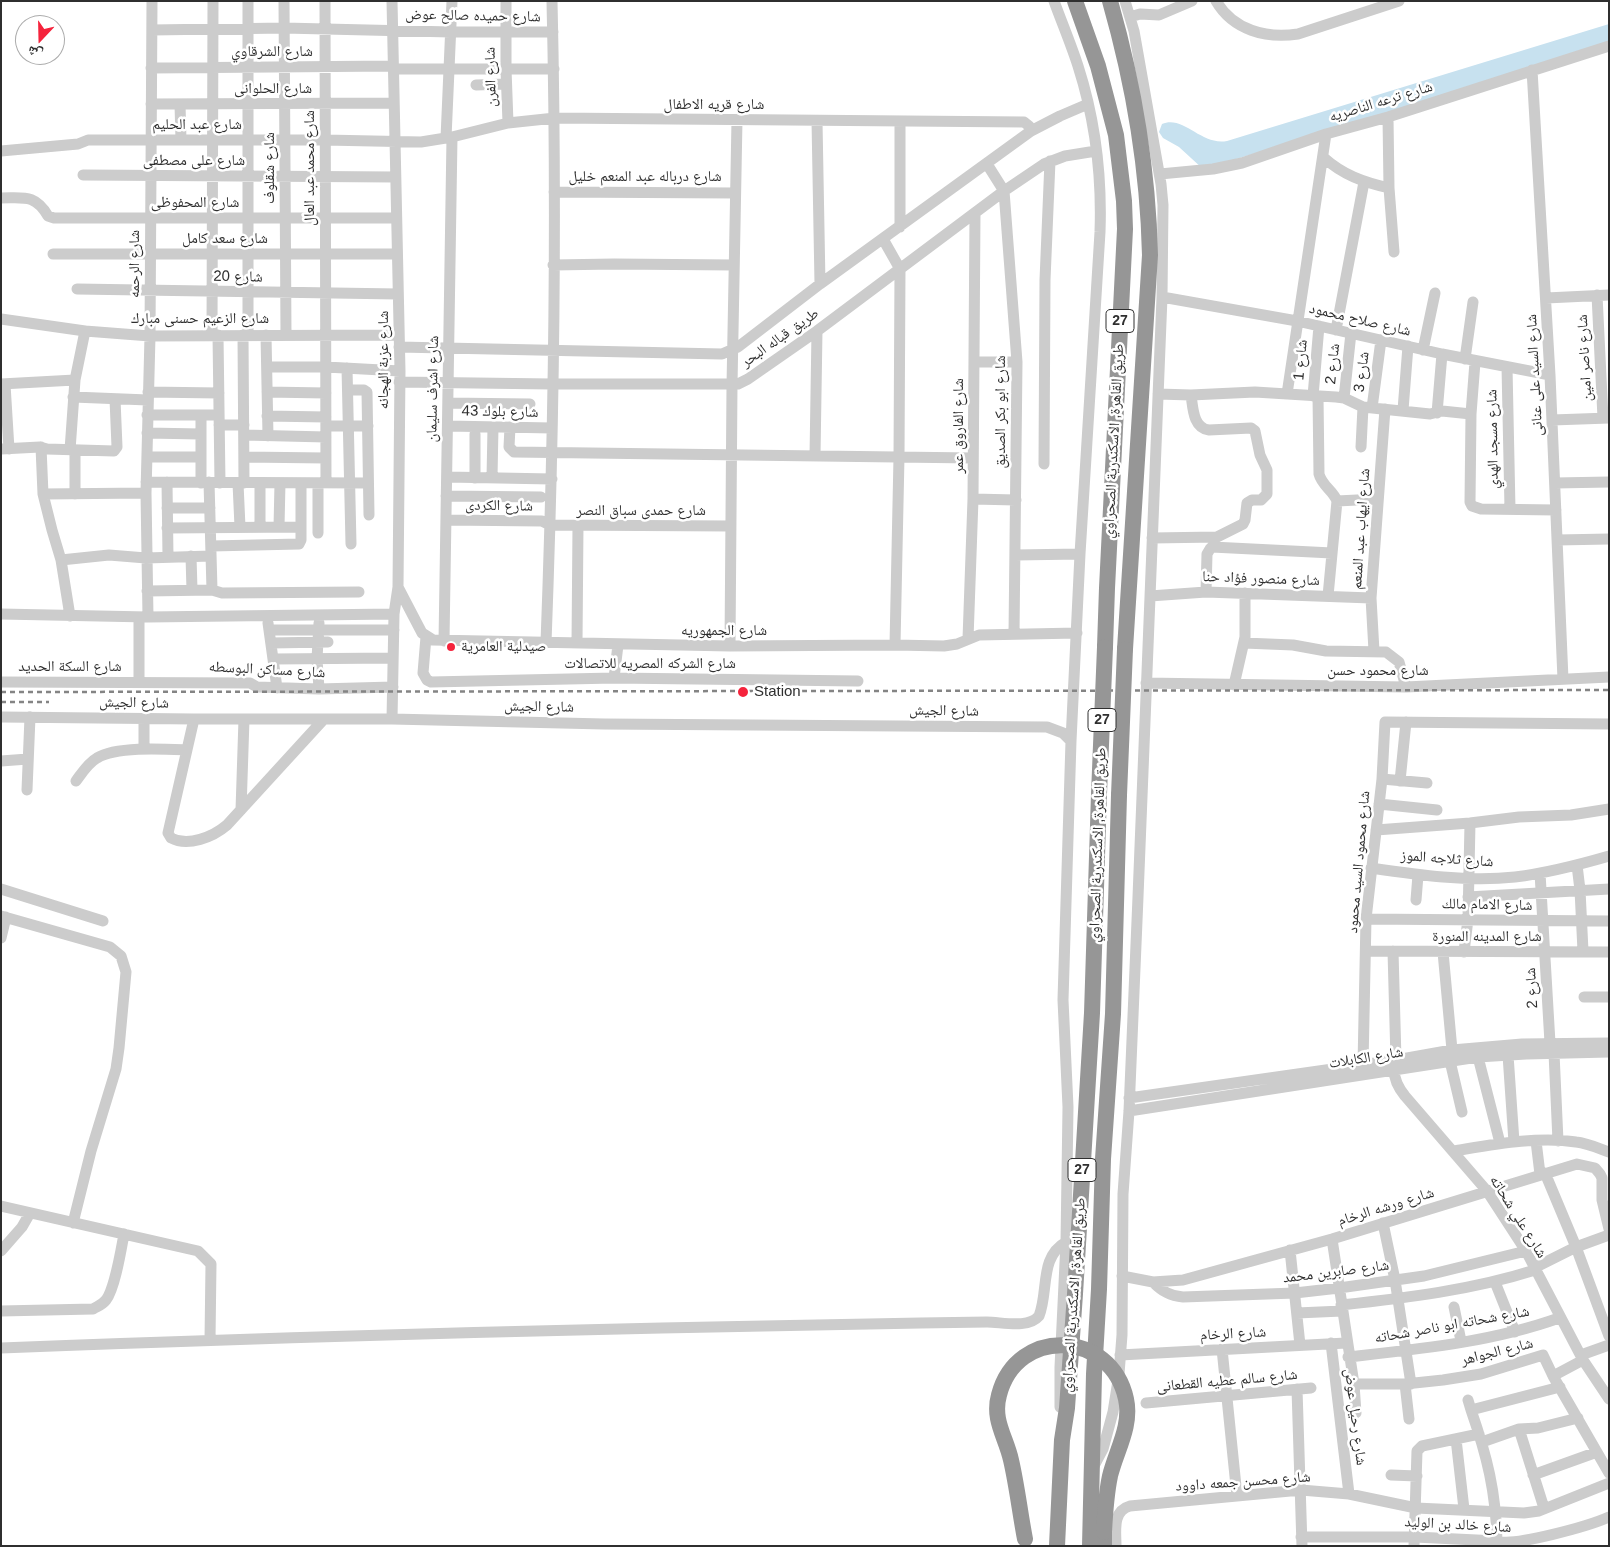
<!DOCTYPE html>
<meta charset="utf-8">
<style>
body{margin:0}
#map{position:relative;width:1610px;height:1547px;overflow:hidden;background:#fff;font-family:Helvetica,"Noto Naskh Arabic",sans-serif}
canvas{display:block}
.frame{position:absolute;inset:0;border:2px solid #2f2f2f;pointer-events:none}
.north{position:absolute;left:15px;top:15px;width:50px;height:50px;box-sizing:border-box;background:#fff;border:1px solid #acacac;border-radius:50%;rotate:201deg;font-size:14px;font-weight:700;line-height:20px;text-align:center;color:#2f2f2f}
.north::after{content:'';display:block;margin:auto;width:18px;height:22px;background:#f5233c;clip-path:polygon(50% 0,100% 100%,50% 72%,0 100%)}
</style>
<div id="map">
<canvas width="1610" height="1547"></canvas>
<div class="frame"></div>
<div class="north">ش</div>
</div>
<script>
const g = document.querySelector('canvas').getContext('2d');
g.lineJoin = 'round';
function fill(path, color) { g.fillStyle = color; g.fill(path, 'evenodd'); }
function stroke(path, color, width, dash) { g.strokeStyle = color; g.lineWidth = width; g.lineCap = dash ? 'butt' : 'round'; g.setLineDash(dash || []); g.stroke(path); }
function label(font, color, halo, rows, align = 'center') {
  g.font = font + ' Helvetica,"Noto Naskh Arabic",sans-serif'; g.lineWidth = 5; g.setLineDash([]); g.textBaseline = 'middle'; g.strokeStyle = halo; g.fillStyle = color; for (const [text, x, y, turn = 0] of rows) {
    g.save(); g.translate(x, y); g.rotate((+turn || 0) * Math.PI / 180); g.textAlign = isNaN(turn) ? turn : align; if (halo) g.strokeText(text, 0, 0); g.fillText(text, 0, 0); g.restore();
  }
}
const water = new Path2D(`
 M1609,24V44L1508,77L1203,169L1179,147L1163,138L1159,132L1162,124C1184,115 1201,146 1227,141Z`);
const minor = new Path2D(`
 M248,1V335
 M284,1L286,335
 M325,1L326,483
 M506,1V69L508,123
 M1054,1C1062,23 1071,44 1078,66C1095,119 1102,176 1100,232L1080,554L1071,741L1063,1000L1068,1107L1066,1242L1060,1367V1407
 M1216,1C1233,30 1266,39 1298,34L1399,1
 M1130,17L1140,14L1159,15L1192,1
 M152,30L284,28L451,32H553
 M151,68L394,66
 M394,69H554
 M1532,70L1550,375L1563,679
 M476,85L506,84
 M151,104L394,103
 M180,104L181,140
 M1388,117L1389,188L1394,252
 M817,121L820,284
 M900,122V227
 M446,138L452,1
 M1,151L78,144L88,140H325L421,142L452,137L508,123L555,118L1024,122L1029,126L1031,131
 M1323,157C1343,175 1363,182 1389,188
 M987,164L1004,191L1017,362L1014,634
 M1160,174L1213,169L1242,163L1326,134L1388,117L1609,46
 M83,175L395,177
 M554,192L735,193
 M1,198C24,198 35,194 48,216L54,218H396
 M883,239L900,269L899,457L895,645
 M53,254H397
 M553,265L614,264L734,265
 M77,289L398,294
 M1597,295L1603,418
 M1162,297L1297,321L1442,354L1550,375
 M1546,298L1609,295
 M1,319L85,331L150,336L399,335
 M1336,330L1364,182
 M212,335L213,1
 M218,335L220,483
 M243,335L244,483
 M266,335L268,436
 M399,347L722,354L738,347L820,284L1031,131L1060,116L1088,104
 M1423,350L1435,293
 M1465,359L1473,302
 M974,362H1017
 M1475,362L1471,414L1470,502L1472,506L1481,509L1556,510
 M267,367H326L400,371
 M1507,367L1510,509
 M347,368L351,544
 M399,382L552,384H738L748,379L817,331L1004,191L1044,164L1065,156L1096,151
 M1,384L75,380
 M5,384L9,449
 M348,390H364L367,392L369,515
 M148,392L219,393
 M267,392L326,393
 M1158,394L1191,395L1255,392L1336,397L1344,398L1363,407L1430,414L1442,411L1471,414
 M1287,394L1326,134
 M1313,396L1319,326
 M1318,396L1319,474C1322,486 1333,490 1337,501L1328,596
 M73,397L148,400
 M1344,398L1351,333
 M448,403L530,404
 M1372,408L1381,340
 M1403,410L1408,346
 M1437,413L1442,354
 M147,415H219
 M201,415V483
 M267,416L326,417
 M1552,420L1609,418
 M219,425H244
 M326,426H368
 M448,426L552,428
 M510,427L509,447L514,452L973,458
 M147,433L201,434
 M244,435L326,437
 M41,447L43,494L52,530L61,560L70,616
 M1361,447L1363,407
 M1,449L40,447L47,449L114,451L117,447L115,399
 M70,450L75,380L85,331
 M815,456L817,331
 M147,457H201
 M244,457L326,458
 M1044,464L1045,280L1050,161
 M447,477L552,479
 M475,478V434
 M492,478L493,427
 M146,482L368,483
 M167,482L168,557
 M209,482L212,590
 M238,483L240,527
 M260,483V527
 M318,483V533
 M1555,483L1609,482
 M43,494L146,493
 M75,494V450
 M446,496L541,497
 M973,499L1016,500
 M1337,501L1377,499
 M167,508H210
 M446,520L542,521L550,525L730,526
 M279,527L280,483
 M167,528L301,527
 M1152,538L1217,537L1243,524L1245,520L1247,503L1252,500H1261L1267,494V470L1260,455L1255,431L1251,428L1209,430C1193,428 1193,408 1191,395
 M1557,540L1609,539
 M211,546L299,544L301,540V483
 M1015,555L1080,554
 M191,556L192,590
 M61,560L109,555L146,558L211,556
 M398,587L422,633L433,640L730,646L895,645L944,646L957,644L979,635L1077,633
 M147,591L212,590L222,593L359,592
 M1206,592L1207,554L1210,549L1212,547L1332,553
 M1150,596L1206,592L1371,598
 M1,614L148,617L394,614
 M148,617L146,493L150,336L152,1
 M268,623L277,688
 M319,623L317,659L319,689
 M269,630H394
 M426,637L423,673L427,680L431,682L614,678L858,681
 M968,639L973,499L975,213
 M444,641L452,137
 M271,643L328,642
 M546,643C554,429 557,215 552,1
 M577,643L578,525
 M1244,643L1293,645L1326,651L1386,652L1399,662L1406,687
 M730,646L732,385L737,120
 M1374,651L1371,598L1385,409
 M274,659L393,658
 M614,678L618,645
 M1,682L250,683L257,687L319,689L393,687
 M139,682V617
 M1146,683L1406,687L1609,677
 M1234,685L1245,637V593
 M1,717L194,719H392L604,724L1047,727L1063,733L1071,741
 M194,719L168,833L171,838C188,847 213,837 227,825L324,719
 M392,719L394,614L398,587L400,371L392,1
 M144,748V719
 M1,761L28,759
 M1382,779L1427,783
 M76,781C82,773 88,763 97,758C116,746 165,749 187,750
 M1400,781L1406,722
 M27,790L30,717
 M1379,804L1437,810
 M241,810L244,719
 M1376,830L1470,823L1519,817L1571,815L1609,809
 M1577,865L1580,890L1583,951
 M1371,868C1419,875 1467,882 1515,877C1547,873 1578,865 1609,856
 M1540,873L1550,1043
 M1,889L103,921
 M1468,897L1609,889
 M1416,900L1418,875
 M1,916L110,947L121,956L126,972L119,1048L116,1069L91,1151L73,1223
 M1366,919L1609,921
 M1,938L6,917
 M1366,951L1609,952
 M1393,951L1396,1060C1391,1073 1397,1086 1405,1096L1487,1191L1526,1251L1583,1360L1609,1399
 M1443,952L1452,1050
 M1464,952L1468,919L1470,823
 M1584,997H1609
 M1554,1053L1558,1141
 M1508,1055L1514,1142
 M1478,1057L1500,1143
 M1450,1061L1462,1112
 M1363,1065L1366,919L1382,779L1385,722L1609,724
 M1129,1098L1396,1060L1452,1050L1522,1044L1609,1043
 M1129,1111L1478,1057L1526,1054L1609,1052
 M1536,1141L1540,1174
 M1453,1151C1491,1145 1537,1136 1576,1142C1587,1143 1598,1148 1609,1152
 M1545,1173L1576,1247L1609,1336
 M1,1206L198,1251L211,1264L210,1340
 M1383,1223L1395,1280L1411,1384
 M1332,1239L1354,1384L1356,1413
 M1290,1250L1300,1345
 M1,1251L22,1227L30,1213
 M1534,1268L1576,1247L1609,1235
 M1122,1276L1153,1282L1183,1280L1332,1239L1577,1164L1595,1168L1600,1174L1602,1178V1200L1609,1229
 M1153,1282C1162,1291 1170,1296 1183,1297L1295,1293L1339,1288L1424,1276L1526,1251
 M1495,1282L1515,1332
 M1341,1305C1406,1298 1472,1290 1535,1270
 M1454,1307L1461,1341
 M1,1311L93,1309C98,1306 102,1305 106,1300C115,1288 121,1250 124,1234
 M1297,1313L1342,1311
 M1331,1343L1349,1494
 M1,1348C330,1335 658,1327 987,1322C1002,1322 1028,1329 1039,1316C1049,1291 1039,1257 1066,1242
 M1222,1349L1237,1496
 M1120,1355L1346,1343
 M1581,1355L1609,1345
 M1348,1357C1419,1349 1492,1342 1559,1318
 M1553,1376L1583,1360
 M1354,1384H1405L1443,1380L1481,1374L1543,1355L1553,1376L1609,1473
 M1405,1384L1409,1419
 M1297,1389L1302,1546
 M1468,1400L1471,1410L1560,1387
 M1146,1403L1311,1388
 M1471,1410C1487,1456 1496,1492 1497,1541
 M1519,1429L1544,1508
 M1456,1439L1464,1509
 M1482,1442L1519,1429L1538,1428L1578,1418
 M1094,1466L1103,1449L1113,1412L1119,1374L1122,1335L1123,1194L1129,1111L1138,897L1162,297L1163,205L1161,184L1134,31L1125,1
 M1391,1475L1417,1476
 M1533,1475L1597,1452
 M1301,1537H1415L1497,1541C1514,1547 1589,1526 1609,1517
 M1116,1546C1116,1531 1112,1511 1130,1506L1301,1490L1349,1494L1416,1508L1524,1513L1539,1511L1609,1483
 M1414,1546L1417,1451L1422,1446L1479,1434`);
const highway = new Path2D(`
 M1075,1L1098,66L1116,135L1124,201L1125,229L1107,588L1105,647
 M1110,1C1134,85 1148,168 1150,255L1125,649
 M1057,1546L1062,1440L1067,1408L1075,1294L1092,1013L1099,794
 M1090,1546L1094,1374L1099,1289L1103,1159L1113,1014L1119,795
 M1104,1546V1532`);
const rail = new Path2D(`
 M1,692L1609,690
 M1,702H49`);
const highwayBridge = new Path2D(`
 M1099,794L1105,647
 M1119,795L1125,649
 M1025,1539C1020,1513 1017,1486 1011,1460C1006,1437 992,1420 999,1395C1017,1326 1111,1330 1126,1399C1132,1426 1116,1451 1110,1476C1106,1495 1105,1513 1104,1532`);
const markers = [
 [451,647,5,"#f5233c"],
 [743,692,6,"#f5233c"]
];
const shields = [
 [1120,321,28],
 [1102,720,28],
 [1082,1170,28]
];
const shieldNames = [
 ["27",1120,321],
 ["27",1102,720],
 ["27",1082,1170]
];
const streetNames = [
 ["شارع حميده صالح عوض",473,16,1],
 ["شارع الشرقاوي",272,52],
 ["شارع الفرن",491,77,-91],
 ["شارع الحلوانى",273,89],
 ["شارع ترعه الناصريه",1381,102,-17],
 ["شارع قريه الاطفال",714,105],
 ["شارع عبد الحليم",197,125],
 ["شارع على مصطفى",194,161],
 ["شارع شقلوف",270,168,-90],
 ["شارع محمد عبد العال",310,168,-90],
 ["شارع درباله عبد المنعم خليل",645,177],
 ["شارع المحفوظى",195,203],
 ["شارع سعد كامل",225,239],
 ["شارع الرحمه",135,264,-90],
 ["شارع 20",238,277,1],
 ["شارع الزعيم حسنى مبارك",200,319],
 ["شارع صلاح محمود",1360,320,13],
 ["طريق قباله البحر",780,338,-35],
 ["شارع ناصر امين",1585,358,-93],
 ["شارع عزبة الهجانه",384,360,-90],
 ["شارع 1",1301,360,-85],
 ["شارع 2",1333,364,-84],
 ["شارع 3",1362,372,-83],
 ["شارع السيد على عنانى",1535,375,-93],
 ["شارع اشرف سليمان",433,389,-89],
 ["شارع بلوك 43",500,412,1],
 ["شارع ابو بكر الصديق",1001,412,-90],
 ["شارع الفاروق عمر",959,426,-90],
 ["شارع مسجد الهدي",1493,439,-91],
 ["طريق القاهرة, الاسكندرية الصحراوي",1114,441,-87],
 ["شارع الكردى",499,506,1],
 ["شارع حمدى سباق النصر",641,511],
 ["شارع ايهاب عبد المنعم",1361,529,-86],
 ["شارع منصور فؤاد حنا",1261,579,2],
 ["شارع الجمهوريه",724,631],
 ["شارع الشركه المصريه للاتصالات",650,664],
 ["شارع السكة الحديد",70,667],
 ["شارع مساكن البوسطه",267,670,3],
 ["شارع محمود حسن",1378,671],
 ["شارع الجيش",134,703,1],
 ["شارع الجيش",539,707,1],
 ["شارع الجيش",944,711,1],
 ["طريق القاهرة, الاسكندرية الصحراوي",1098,845,-88],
 ["شارع ثلاجه الموز",1447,859,4],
 ["شارع محمود السيد محمود",1359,862,-85],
 ["شارع الامام مالك",1487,905,1],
 ["شارع المدينه المنورة",1487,937],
 ["شارع 2",1532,988,-93],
 ["شارع الكابلات",1366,1058,-9],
 ["شارع ورشه الرخام",1386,1207,-17],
 ["شارع علي شحاته",1518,1217,58],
 ["شارع صابرين محمد",1336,1272,-7],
 ["طريق القاهرة, الاسكندرية الصحراوي",1074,1295,-86],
 ["شارع شحاته ابو ناصر شحاته",1452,1325,-10],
 ["شارع الرخام",1233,1334,-3],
 ["شارع الجواهر",1497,1352,-14],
 ["شارع سالم عطيه القطعانى",1227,1381,-5],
 ["شارع رحيل عوض",1355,1417,83],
 ["شارع محسن جمعه داوود",1243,1482,-4],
 ["شارع خالد بن الوليد",1458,1525,3]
];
const poiNames = [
 ["صيدلية العامرية",461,647],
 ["Station",754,692]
];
fill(water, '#c7e1ef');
stroke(minor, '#ccc', 11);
stroke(highway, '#969696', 16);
stroke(rail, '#848484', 2.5, [5, 4]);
stroke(highwayBridge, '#969696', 16);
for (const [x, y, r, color] of markers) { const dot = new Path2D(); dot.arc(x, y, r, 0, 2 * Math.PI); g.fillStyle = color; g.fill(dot); stroke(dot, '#fff', 2); }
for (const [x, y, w] of shields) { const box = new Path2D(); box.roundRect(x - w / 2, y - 11.5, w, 23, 4); g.fillStyle = '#fff'; g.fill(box); stroke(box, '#2f2f2f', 1); }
label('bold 14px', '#2f2f2f', null, shieldNames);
label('15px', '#2f2f2f', '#fff', streetNames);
label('15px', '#2f2f2f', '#fff', poiNames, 'left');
</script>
